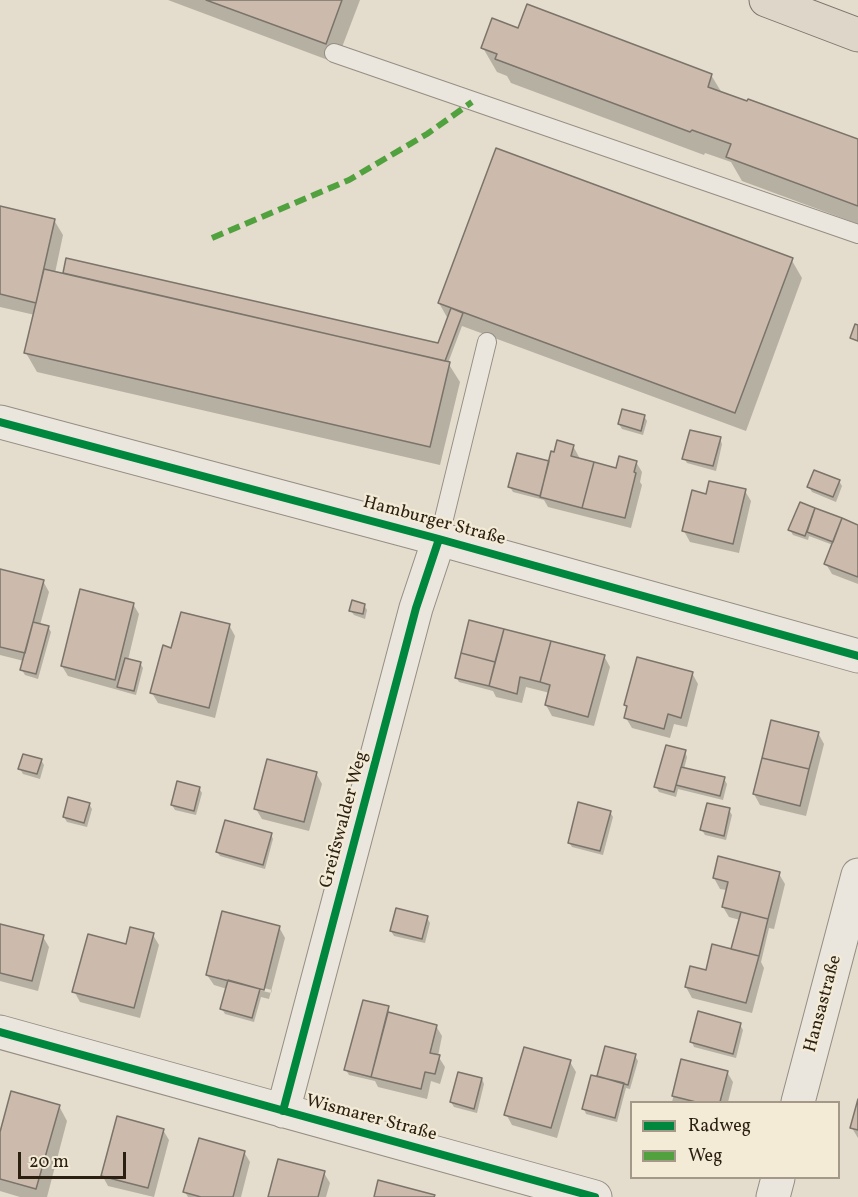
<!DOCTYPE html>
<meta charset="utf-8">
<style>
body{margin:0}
#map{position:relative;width:858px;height:1197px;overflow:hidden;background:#e4dccc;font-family:Vollkorn,serif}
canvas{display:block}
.legend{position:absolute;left:630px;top:1101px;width:210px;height:78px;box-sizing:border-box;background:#f4ebd7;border:2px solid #a49988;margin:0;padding:8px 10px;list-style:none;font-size:18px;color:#2b1f12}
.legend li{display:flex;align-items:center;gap:12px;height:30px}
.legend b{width:30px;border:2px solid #a49988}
.scale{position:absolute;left:18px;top:1152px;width:108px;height:27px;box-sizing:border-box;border:3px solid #2b1f12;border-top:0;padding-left:8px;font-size:18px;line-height:21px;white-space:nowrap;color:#2b1f12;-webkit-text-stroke:4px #f4ebd7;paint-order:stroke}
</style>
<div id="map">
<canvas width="858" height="1197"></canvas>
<ul class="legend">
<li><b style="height:8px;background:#00873e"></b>Radweg</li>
<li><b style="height:8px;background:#51a23f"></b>Weg</li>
</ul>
<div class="scale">20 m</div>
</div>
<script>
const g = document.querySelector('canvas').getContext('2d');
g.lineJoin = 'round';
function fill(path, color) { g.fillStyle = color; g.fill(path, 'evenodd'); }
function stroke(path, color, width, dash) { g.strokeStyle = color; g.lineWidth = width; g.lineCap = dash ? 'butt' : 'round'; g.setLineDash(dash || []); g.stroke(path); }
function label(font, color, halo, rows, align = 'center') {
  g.font = font + ' Vollkorn,serif'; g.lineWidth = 4.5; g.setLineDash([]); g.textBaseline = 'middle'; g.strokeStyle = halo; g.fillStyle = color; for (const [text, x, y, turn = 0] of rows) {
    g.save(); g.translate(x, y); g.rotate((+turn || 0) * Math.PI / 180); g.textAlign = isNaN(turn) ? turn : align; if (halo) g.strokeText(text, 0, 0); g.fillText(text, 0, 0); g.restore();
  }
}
const shadow = new Path2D(`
 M168,0H360L336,63Z
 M519,30L711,75L722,93L858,141V224L742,181L731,162L705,153L704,155L511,83L507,76L497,72L483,48Z
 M0,208L54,220L63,235L55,273L66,275L64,273L439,345L448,319L439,303L791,259L802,278L746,431L462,326L448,363L460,382L440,465L37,372L26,353L35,315L0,307Z
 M644,416L647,421L643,435L622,429L619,424Z
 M720,439L722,444L716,471L687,463L684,458Z
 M573,446L579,457L578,460L617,470L636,462L642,472L640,482L642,485L631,528L548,507L544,500L513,492L510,487Z
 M839,481L842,486L836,502L812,492L809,487Z
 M745,491L751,501L739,553L690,542L684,531L707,495Z
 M800,504L858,526V584L832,574L826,564L833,545L809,536L808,540L793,535L790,530Z
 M0,577L43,581L49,592L40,625L48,627L51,632L38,679L25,675L22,670L24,661L0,655Z
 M133,604L139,614L128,660L140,663L143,668L136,695L68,676L62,666Z
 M364,605L367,610L365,619L354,615L351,611Z
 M470,622L604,656L610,667L594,726L552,716L546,705L550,693L526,687L522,703L496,697L493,691L459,682L456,677Z
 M229,625L235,636L215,718L158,703L152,693Z
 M692,673L698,684L687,727L674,724L670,738L632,728L626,718L628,709L625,705Z
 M818,733L824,744L806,816L760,805L754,794Z
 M685,752L687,757L684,769L724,779L727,784L723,800L678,789L676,797L659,792L656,787Z
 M41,760L44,765L40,779L23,774L20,769Z
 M316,773L322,784L309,831L262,819L256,809Z
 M199,788L202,793L196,815L175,810L172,805Z
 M89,804L92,809L87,827L67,822L64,817Z
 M729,810L732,815L726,840L705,835L702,830Z
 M610,812L613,817L603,855L572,847L569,842Z
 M271,834L273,839L265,869L220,856L217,852Z
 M779,874L785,884L774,929L769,928L761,962L764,968L752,1013L692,998L686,987L732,951L740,920L729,917L723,907L727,890L720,889L714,878Z
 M427,918L430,923L425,943L394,936L391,931Z
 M0,925L43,937L49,947L38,991L0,981Z
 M279,927L285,938L269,999L261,997L254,1022L225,1014L222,1009L227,989L214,985L207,975ZM255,986L272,990L271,993L259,990Z
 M153,935L159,945L140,1018L80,1002L74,991Z
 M388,1008L390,1014L436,1026L442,1036L438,1056L445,1067L440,1084L431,1081L427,1099L378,1087L375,1081L349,1075L346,1070Z
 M740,1025L743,1030L736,1058L694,1047L692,1042Z
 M606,1048L635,1056L638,1061L630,1089L626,1088L617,1122L586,1114L584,1109L598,1078Z
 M682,1061L727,1072L733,1082L728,1102H672Z
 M570,1062L576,1072L557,1138L512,1125L506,1114Z
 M482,1079L484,1084L477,1113L454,1107L451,1102Z
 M858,1105V1138L852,1128Z
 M59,1106L67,1121L47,1197H20L0,1191V1138Z
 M163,1130L169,1140L154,1197L108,1186L102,1175Z
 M244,1152L250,1162L241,1197H188L185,1192Z
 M324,1173L330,1183L326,1197H269Z`);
const building = new Path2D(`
 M206,0H342L326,44Z
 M527,4L712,74L708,87L747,101L748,99L858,139V206L726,157L731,144L692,130L690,132L495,59L497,54L481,48L492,18L518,28Z
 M496,148L793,258L735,413L438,303Z
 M0,206L55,219L36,303L0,294Z
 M66,258L438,343L451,308L463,313L445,361L63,273Z
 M44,269L450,362L430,447L24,353Z
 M855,324L858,325V341L850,338Z
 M622,409L645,415L641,431L618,424Z
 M690,430L721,437L713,466L682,459Z
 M557,440L574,445L571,456L594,462L582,508L540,497L551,451L554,452Z
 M517,453L549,461L540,496L508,487Z
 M619,456L637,461L634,472L636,473L625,518L582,508L594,462L616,468Z
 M814,470L840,480L833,497L807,487Z
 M709,481L746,489L733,544L682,531L692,490L706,494Z
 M800,502L815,508L805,536L788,530Z
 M815,508L842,518L833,542L807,532Z
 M842,518L858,525V577L824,564Z
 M0,569L44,580L25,653L0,647Z
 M80,589L134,603L115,680L61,666Z
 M352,600L365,604L363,614L349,611Z
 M181,612L230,624L209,708L150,693L163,645L171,648Z
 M469,620L504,629L495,662L461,653Z
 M33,622L49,626L36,674L20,670Z
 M504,629L551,641L540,682L520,677L517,694L489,686Z
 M551,641L605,655L588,717L545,705L550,685L540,682Z
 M461,653L495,662L489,686L455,678Z
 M637,657L693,672L681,718L668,714L664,729L624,718L627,706L624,705Z
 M125,658L141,662L134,691L117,687Z
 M771,720L819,732L809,769L762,758Z
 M666,745L686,750L674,792L654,787Z
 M23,754L42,759L37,774L18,769Z
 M762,758L809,769L800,806L753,794Z
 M267,759L317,772L304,822L254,809Z
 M681,767L725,777L720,796L676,785Z
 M177,781L200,787L194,811L171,805Z
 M68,797L90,803L84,823L63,817Z
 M578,802L611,811L600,851L568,843Z
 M707,803L730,808L724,836L700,830Z
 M225,820L272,833L263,865L216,852Z
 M718,856L780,872L768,919L722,907L728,882L713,878Z
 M396,908L428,916L422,939L390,931Z
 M222,911L280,926L264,990L206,975Z
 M741,912L768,919L759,956L731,949Z
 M0,924L44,935L32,981L0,973Z
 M130,927L154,933L134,1008L72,992L88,934L126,944Z
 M712,944L759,956L746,1003L685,987L690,966L706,970Z
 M228,980L260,989L252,1018L220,1009Z
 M363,1000L389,1006L371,1077L344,1070Z
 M698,1011L741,1023L733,1054L690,1042Z
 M388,1012L437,1025L430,1053L440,1055L435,1074L425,1072L421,1089L371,1077Z
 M605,1046L636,1054L628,1085L597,1076Z
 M524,1047L571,1060L551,1128L504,1115Z
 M681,1059L728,1071L720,1102H696L672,1096Z
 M458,1072L482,1078L474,1109L450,1102Z
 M591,1075L624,1083L615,1118L582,1109Z
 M11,1091L60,1105L36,1189L0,1179V1132Z
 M858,1099V1130L850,1128Z
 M117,1116L164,1129L148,1188L101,1176Z
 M199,1138L245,1151L233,1197H201L183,1192Z
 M278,1159L325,1171L318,1197H268Z
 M378,1180L435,1195L434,1197H374Z`);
const service = new Path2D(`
 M334,53L858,234
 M439,539L487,342`);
const minor = new Path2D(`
 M0,422L439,539L858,656
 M0,1032L595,1197
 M798,1102L858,875
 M283,1111L416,608L439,539
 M773,1197L778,1178`);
const primary = new Path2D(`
 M766,0L858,35`);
const quiet = new Path2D(`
 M212,238L349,180L427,134L472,102`);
const cycleway = new Path2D(`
 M0,422L439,539L858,656
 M0,1032L595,1197
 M283,1111L416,608L439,539`);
const streetNames = [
 ["Hamburger Straße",434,522,15],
 ["Greifswalder Weg",345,820,-75],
 ["Hansastraße",824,1004,-75],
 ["Wismarer Straße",371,1119,15]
];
fill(shadow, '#0003');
fill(building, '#ccbbad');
stroke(building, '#7a746a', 1.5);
stroke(service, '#948e83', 20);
stroke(minor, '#948e83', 35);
stroke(primary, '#7a746a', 35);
stroke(service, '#eae5dd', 18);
stroke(minor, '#eae5dd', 33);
stroke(primary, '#ddd6c9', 33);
stroke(quiet, '#51a23f', 6, [12, 6]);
stroke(cycleway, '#00873e', 8);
label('18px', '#2b1f12', '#f4ebd7', streetNames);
</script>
